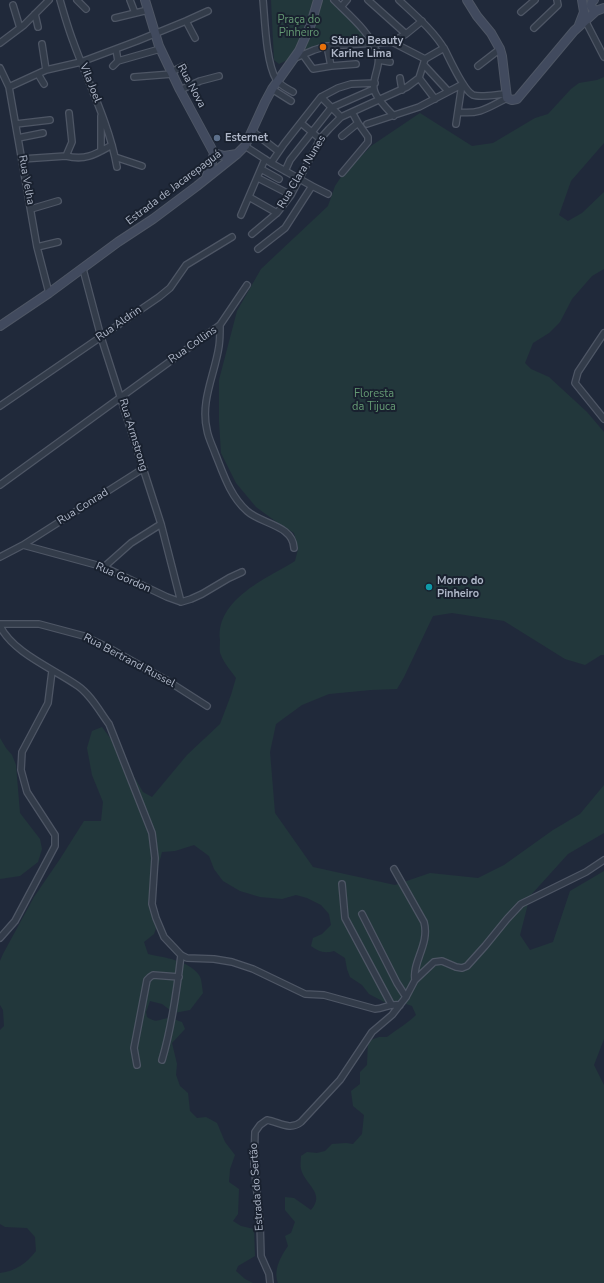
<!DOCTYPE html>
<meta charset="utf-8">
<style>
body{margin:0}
canvas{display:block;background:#20293a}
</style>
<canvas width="604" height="1283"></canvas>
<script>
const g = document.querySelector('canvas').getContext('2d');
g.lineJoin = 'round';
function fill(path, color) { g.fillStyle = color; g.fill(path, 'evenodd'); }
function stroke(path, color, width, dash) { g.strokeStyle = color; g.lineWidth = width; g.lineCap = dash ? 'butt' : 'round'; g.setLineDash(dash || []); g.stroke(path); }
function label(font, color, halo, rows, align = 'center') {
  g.font = font + ' "Nunito Sans",sans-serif'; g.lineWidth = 4; g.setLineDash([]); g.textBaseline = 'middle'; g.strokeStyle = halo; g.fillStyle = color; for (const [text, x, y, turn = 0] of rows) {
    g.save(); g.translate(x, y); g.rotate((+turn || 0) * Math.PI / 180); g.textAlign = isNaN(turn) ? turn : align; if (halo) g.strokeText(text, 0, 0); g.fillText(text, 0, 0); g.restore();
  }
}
const green = new Path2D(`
 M271,0H332L357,26L368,39L327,43L302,53L279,64L274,60Z
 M604,77V143L571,181L559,215L568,221L582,213L604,192V269L592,276L572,299L560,322L549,333L533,343L525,363L531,369L549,377L587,412L604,432V655H601L585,665L565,659L504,621L452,613L433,616L404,677L397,689L371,690L329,694L302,705L276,724L270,752L275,813L313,867L395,885L430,873L478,878L504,865L553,830L580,814L604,785V833L568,854L530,896L520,935L530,950L553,942L570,891L604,871V1039L594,1065L604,1085V1283H278C273,1270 281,1256 288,1246L285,1236L291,1233L295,1222L285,1210V1197L294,1198L311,1210C326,1193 305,1185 301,1169C300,1165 301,1160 301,1156L307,1152L317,1153L325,1151L332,1144L346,1143L353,1144L362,1134L364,1115L353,1106L351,1091L360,1084V1072L367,1065L368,1041L379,1037H387C397,1029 407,1024 416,1015L412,1006L403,1003L392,1006L369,994L362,985L350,977L347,969L345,958L334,951C324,954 318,951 311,946L313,938L322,934L331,925L329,914L321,905L307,898L296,895L282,899L260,897L240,891L223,881L214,869L209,856L194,845L175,851L162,852L154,882L153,906L160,917L154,934L144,942L148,954C165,958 188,960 199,975C202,979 202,988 203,993L190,1010L174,1013L162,1004L150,1001L146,1012L147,1017C157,1024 159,1019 169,1018C173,1018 178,1021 182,1022L185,1029L172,1043L177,1064L176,1075L180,1086L188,1093L190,1111L197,1118L206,1117L217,1123L225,1142L235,1155L230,1169L229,1182L239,1189L238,1214L233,1221L241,1226L254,1229L255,1256L238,1266L236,1271L245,1279L253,1283H0V1273C16,1271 27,1263 36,1251L35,1237L27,1228L5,1227L0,1224V1030L4,1026L3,1010L0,1005V961L3,954L34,897L60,859L84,821H101L103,802L92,775L87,748L92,731L102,727L116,746L143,792L152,797L187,755L220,724L231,695L236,678C231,671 224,663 221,655C219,651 220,645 220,640C216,599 266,579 295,561L298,549L294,533L282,526L256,507L236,483L221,453L219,421V380L237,311L261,269L328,206L335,186L341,177L371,146L420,113L472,146L493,143L535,118L548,114L571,89L579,83L597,80Z
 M0,738L6,748L12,755L16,765L20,813L40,839L42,849L38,862L20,876L0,879Z`);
const street = new Path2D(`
 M60,0C64,14 68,28 73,41C88,83 109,123 117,167
 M77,0L86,9
 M130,0L135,13
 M263,0C265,21 266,62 276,79C279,85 288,89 293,92
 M334,0C350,16 371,33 378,55C381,66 372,78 374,89C375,97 388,110 394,116
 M368,0L406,34L422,21
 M399,0C415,15 434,31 445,50C450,60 464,91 473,95C481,98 498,94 507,94
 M13,5L20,28
 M341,7L347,0
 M521,12L535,0
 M35,14L38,27
 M115,18L148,10
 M585,20L604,57
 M186,21L195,38
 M534,28L558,5L557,0
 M392,42L406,34
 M0,43L24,25L49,0
 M42,44L46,70
 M327,46L331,66
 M116,49L118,61
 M303,55L313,69L331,66L356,64
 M295,58L314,50L327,46L392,42L425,59L444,48
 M379,60L390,62
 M118,61L160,49
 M424,65L448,91
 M113,66L118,61
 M478,66L500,49
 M0,68L9,87L37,247L49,293
 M171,72L184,66
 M38,74L44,84
 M134,77L172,74
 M400,78L402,90
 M419,78L435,99
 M9,87L46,70L81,62L137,41L186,21L208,11
 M272,89L291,101
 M180,90L200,81L219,76
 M321,97L341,117
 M458,112C480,115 489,107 507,98
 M101,116V151
 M301,123L320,139
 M16,124L50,120
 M367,124L419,107L463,84
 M456,124L462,84
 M252,131L278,151
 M342,136L358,123L352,112
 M18,138L43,133
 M245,146L271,163L312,186L285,228L258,249
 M66,156C86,161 96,154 112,145
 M115,157L142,166
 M22,159L66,156L72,142L69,113
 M271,163L284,144L321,97L338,88L351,84L375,83
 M261,169L279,179
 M285,171L290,160L331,108L374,89
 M342,173L368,142V137L358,123
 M258,178L291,195
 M312,186L328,194
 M249,197L277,213
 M31,209L58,201
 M241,215L265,159
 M252,234L277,213L291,195L320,139L329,129L341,117L407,87L419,78L425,59
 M37,247L58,242
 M83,269L101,337L161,524L181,602
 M220,325C220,332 220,339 219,346C215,374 200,401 207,430C208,437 212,445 215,453C223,473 230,496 247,511C261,524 293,525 294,548
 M604,333L578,372L575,383L604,419
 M0,406L159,297L170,288L186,265L232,237
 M0,485L220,325L247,285
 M23,545L144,468
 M0,557L23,545L104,567L167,597L181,602L191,599L202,594L229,578L242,572
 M104,567L131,543L161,524
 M0,624H39L84,636L107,647L168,681L207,706
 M0,626C13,653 54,669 78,686C91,695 100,712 109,724L152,833L155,858L152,904L156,918L164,937L181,955L187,958L214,959L232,962L253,969L305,994L324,995L375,1009C385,1009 388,1003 400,1005
 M394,869L424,922C430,944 412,962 415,980
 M342,884L345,918L391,1004
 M362,914L397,983L406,997
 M0,938L15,921L55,846V835L27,792L21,770L22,752L48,703L52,671
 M162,1060C172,1026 177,990 181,955
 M137,1065L134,1048L147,980L150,977L153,975L179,977
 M270,1283L269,1274L261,1256L260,1222L254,1163L255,1132L260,1125L267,1120C279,1122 290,1131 301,1122L340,1080L372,1032L392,1015L406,997L415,980L434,962L442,961L456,967L462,968L467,966L485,946L507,919L521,904L586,872L604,860`);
const secondary = new Path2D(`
 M145,0L159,46L180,90L214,153L211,166L206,178
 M467,0L477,16L491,33L500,49L502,56L507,98L512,100L517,99L574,31L596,11L604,8
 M594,0C589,4 591,8 596,11
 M579,25L584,12L582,0
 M214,153L224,156L237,154
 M0,326L49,293L118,242L153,219L197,186L237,154L245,146L265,102L272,89L299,51L311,24L318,0`);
const markers = [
 [323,47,4,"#e8710a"],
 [217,138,4,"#5c6f8a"],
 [429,587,4,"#0f9aa8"]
];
const parkNames = [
 ["Praça do",299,20],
 ["Pinheiro",299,33],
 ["Floresta",374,394],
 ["da Tijuca",374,407]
];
const poiNames = [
 ["Studio Beauty",331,41],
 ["Karine Lima",331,54],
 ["Esternet",225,138],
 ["Morro do",437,581],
 ["Pinheiro",437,594]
];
const streetNames = [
 ["Vila Joel",90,83,68],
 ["Rua Nova",191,86,62],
 ["Rua Clara Nunes",302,172,-59],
 ["Rua Velha",26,180,80],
 ["Estrada de Jacarepaguá",174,188,-37],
 ["Rua Aldrin",119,324,-35],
 ["Rua Collins",193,345,-35],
 ["Rua Armstrong",133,435,73],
 ["Rua Conrad",83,507,-32],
 ["Rua Gordon",123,578,24],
 ["Rua Bertrand Russel",129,661,28],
 ["Estrada do Sertão",257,1187,-94]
];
fill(green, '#22373b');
stroke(street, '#4e5665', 8);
stroke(secondary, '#4e5665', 10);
stroke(street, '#333c4a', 5.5);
stroke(secondary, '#414a5e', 8);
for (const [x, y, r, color] of markers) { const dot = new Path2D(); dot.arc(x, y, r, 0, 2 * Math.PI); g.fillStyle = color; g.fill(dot); stroke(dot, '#19212f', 1.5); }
label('11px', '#649973', '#19212f', parkNames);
label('bold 11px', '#aeb6c7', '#19212f', poiNames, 'left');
label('11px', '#aeb6c7', '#19212f', streetNames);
</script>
